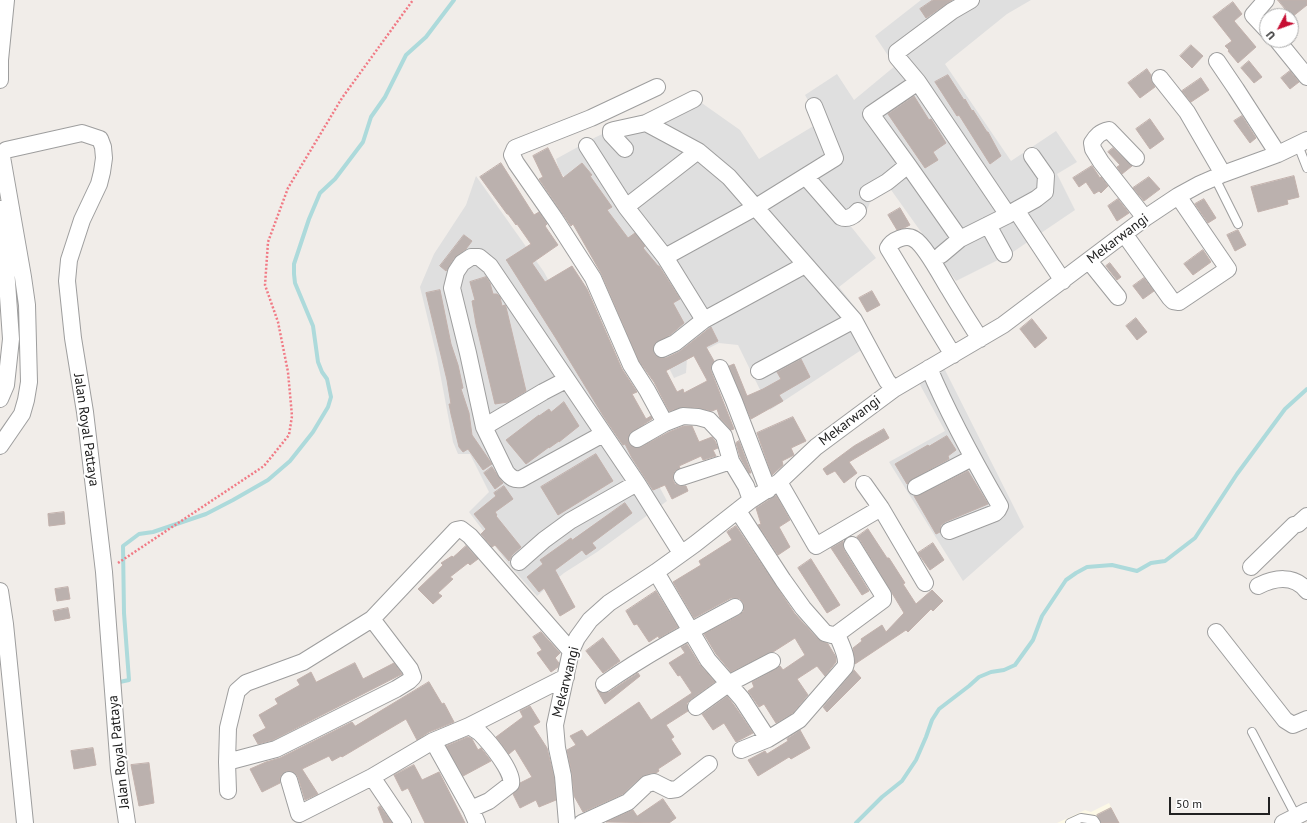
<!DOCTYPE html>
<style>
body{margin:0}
#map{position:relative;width:1307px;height:823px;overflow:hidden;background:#f1ede9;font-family:"PT Sans",sans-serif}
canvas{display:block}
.north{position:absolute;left:1259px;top:8px;width:40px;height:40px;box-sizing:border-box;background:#fff;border:1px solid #a6a6a6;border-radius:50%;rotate:229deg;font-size:11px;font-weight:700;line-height:16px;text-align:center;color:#212121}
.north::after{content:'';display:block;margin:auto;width:14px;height:18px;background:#c60d32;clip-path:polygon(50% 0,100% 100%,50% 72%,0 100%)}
.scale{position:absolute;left:1169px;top:797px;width:101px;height:18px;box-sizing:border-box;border:2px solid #212121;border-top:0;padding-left:5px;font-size:12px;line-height:14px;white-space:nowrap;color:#212121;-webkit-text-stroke:3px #fff;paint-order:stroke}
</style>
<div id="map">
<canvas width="1307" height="823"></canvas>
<div class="north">U</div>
<div class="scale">50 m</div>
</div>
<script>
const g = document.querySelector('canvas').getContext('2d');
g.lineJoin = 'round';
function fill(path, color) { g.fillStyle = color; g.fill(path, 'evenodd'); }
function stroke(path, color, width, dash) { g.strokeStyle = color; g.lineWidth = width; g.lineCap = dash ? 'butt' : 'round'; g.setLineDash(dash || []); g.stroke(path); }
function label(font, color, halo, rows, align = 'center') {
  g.font = font + ' "PT Sans",sans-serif'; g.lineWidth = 4; g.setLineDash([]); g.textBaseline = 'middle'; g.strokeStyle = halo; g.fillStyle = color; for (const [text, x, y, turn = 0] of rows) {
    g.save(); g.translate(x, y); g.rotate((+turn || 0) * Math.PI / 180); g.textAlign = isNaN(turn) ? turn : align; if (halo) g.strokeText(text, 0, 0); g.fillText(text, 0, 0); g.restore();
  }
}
const residential = new Path2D(`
 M921,0H1031L1007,14L945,64L1011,161L1056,131L1077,162L1057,174L1075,210L1010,254L956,281L889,187L871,200L867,210L849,224L876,258L839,287L862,316L875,341L770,410L738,345L719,343L687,359L686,373L674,378L591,212L559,170L556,159L596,137L689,94L740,130L759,159L820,122L805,95L837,74L854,100L895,66L875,36Z
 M476,176L544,272L667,501L597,552L564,573L537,596L510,566L469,512L489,492L470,454H458L453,442L437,357L420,287L434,254L466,205Z
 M943,366L1024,527L963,581L889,462L945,431L918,381Z`);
const education = new Path2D(`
 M1109,803L1119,823H1057L1085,810L1091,812Z`);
const stream = new Path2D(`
 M115,683L129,680L124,613L123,546L139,534L153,532L206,514L233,500L268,480L290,461L313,432L328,407L331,397L327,379L322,372L318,362L313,326L295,283L294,274V264L309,219L320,193L335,179L363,142L371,117L385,97L406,55L426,37L454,0
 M856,823L882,797L902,781L916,760L926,737L932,720L939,709L969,686L979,677L991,672L1004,670L1015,665L1033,640L1042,616L1066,580L1076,573L1087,567L1112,565L1137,571L1151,563L1165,561L1195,538L1237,474L1285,409L1307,389`);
const building = new Path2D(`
 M933,0H952L926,18L920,9Z
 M1278,0H1307V5L1292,17Z
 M1233,2L1242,14L1234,21L1256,47L1238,63L1228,51L1229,50L1225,46L1232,41L1213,17Z
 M1191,45L1203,56L1192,68L1180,56Z
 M1249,61L1262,77L1254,83L1241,68Z
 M1147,69L1151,75V80L1155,87L1140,98L1128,83Z
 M1290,71L1299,82L1290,89L1281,78Z
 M948,75L964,100L965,99L972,111L973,110L987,132H988L1001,156L990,164L959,115L957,116L935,82Z
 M1201,78L1209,90L1191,102L1182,91Z
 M914,96L929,120L931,119L946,143L933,152L938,160L925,168L888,114Z
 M1242,116L1256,138L1250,143L1234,121Z
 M1150,119L1164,139L1150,149L1136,129Z
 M548,148L563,178L582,163L592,175L590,176L612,207L607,210L628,238L635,233L645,246L643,248L658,266H659L680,299L673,303L684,323L670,335L655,343L653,349L654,353L656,356L661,358H666L679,352L711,327L718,341L706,347L714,361L711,366V371L734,429L731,430L720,418L717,409L712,411L699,408L684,407L669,411L654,382L639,361L601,273L573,224L571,226L539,179L543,177L533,156ZM694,356L707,380V381L684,393L683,389L677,392L666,371Z
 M1113,148L1132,166L1122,174L1117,167L1120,165L1108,152Z
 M501,163L534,215L539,212L547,224L545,226L558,245L532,263L545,282L572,266L587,289L622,369L637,392L632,394L646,419L651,416L652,419L629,434L628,439L629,444L633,447L637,448L641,447L669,432L684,426H692L699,442L712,437L715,441L718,448L713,450L716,456L703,460L701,456L679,466L680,468L675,471L673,475V480L675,484L680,486H686L688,491L672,499L665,485L653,490L632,458L625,444L623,445L604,417L557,340L507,261L506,260L531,244L517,224L516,225L508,214H507L480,177Z
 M1092,166L1100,178L1101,177L1108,186L1101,193L1099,191L1094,194L1086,182L1079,187L1073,178Z
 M1294,176L1299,197L1287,200L1288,204L1258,212L1251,187Z
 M1149,177L1160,189L1144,201L1133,188Z
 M1118,199L1129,213L1117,221L1108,206Z
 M1204,199L1216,218L1208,223L1195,204Z
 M900,208L910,225L904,228L897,230L888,215Z
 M1238,230L1246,245L1235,251L1227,235Z
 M464,235L472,241L466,249L454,258L446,271L440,266Z
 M1203,250L1211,262L1193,275L1184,264Z
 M1110,263L1121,277L1117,280L1106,266Z
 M486,277L490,283L493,294H497L500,297L502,306L505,305L506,307L526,391L508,402L495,404L476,324L472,301L475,300L470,282Z
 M1144,278L1154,291L1143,299L1133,286Z
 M440,290L451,344L458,365L463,388L461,389L469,413L472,435L492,464L483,470L468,449L463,452L459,447L451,414L449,404H451L447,380L426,293Z
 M872,291L880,305L867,312L859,298Z
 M1136,318L1147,332L1137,340L1126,326Z
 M1032,319L1047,338L1035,348L1020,329Z
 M801,359L810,377L779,395L783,401L751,419L729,366L734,364L747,396L763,389L781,379L777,372Z
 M564,402L579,426L559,442V441L549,448V447L526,464L506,440L539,415V416L549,409L551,412Z
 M793,417L806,441L791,448L794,455L782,461L783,465L772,475L757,433Z
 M884,429L889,438L849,462L857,473L844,483L835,471L827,475L823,469L854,446Z
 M947,436L956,450L948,456L949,459L912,479L907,484L895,464L928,445L929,446Z
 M739,441L751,473H749L740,457L736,443Z
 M596,454L613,481L558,515L541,487Z
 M492,467L499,478L503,483L495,489L484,473Z
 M968,471L988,504L945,522L941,525L940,532L936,534L914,496L920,495Z
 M504,486L513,499L495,512L497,515L496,516L521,547L512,555L509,561L495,545L492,547L481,534L486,529L474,514L496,496L494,493Z
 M776,495L790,520L779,527L790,547L778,555L758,525L761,524L756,508Z
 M625,503L632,513L592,543L596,548L586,555L582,550L555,570L575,607L560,616L544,588L539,592L527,577L543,564L540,560L571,538L572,540Z
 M64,512L65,524L49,526L48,514Z
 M736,526L795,614L818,639L828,644L836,657V662L825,676L817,666L797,679L808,695L793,713L776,723L764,704L759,707L748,691L754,687L752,682L776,669L780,666L783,670L805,655L795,638L773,652L768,653L731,672L716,654L704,634L740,615L743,612L744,608L743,602L740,599L735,598H731L694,618L673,582L701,565L699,561L732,540L727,532Z
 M868,529L887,558H889L905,583L903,584L916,604L932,590L943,601L933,611L931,609L908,632L906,630L855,664L853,648L862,641L861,639L882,625L886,632L904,613L860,540L857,537Z
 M843,541L844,550L869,591L862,595L831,548Z
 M933,543L944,560L930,570L918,553Z
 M466,546L478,559L470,565L468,563L450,577L453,579L438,593L442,596L433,604L418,589L443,565L441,563L452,556L453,557Z
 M811,559L840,605L827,613L798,568Z
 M68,587L70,599L57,601L55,589Z
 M656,591L678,627L659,638L658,636L649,642L637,624L634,625L626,611Z
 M68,608L70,618L55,621L53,611Z
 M541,632L560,653L555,658L559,663L558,667L551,672L537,653L542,650L533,637Z
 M603,638L620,661L603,673L586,651Z
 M687,644L700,665L715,682L690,700L687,703L688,711L666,725L674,737L671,739L681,754L658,769L659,771L656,773H651L641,777L623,794L583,812L574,796L572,774L567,750L576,745L570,736L582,730L587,737L639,702L651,720L692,693L680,675L678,676L669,663L685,653L681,647Z
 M355,663L363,679L394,663L402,674L273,740L258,744L253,735L266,728L259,715L278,704L275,699L300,685L297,680L311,672L316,682Z
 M854,670L861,678L827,712L823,707Z
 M638,673L640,676L605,704L597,690L604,693L609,692Z
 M429,682L442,704L444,703L454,722L429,732L417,740L406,719L342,757L341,756L332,761L329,756L302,769L318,794L305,800L298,777L295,773L291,771H286L282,774L280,778V783L262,792L250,769L266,762L280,758L352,722L355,726Z
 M727,696L734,705L753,733L736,742L724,723L713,730L702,714Z
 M530,706L540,722L533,726L547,748L554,777L556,800L539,807L536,800L520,808L513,794L519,788L520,783L532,777L515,749L509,754L496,737L523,717L520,711Z
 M800,730L810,748L791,759L789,757L758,776L748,760L765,751L767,754L788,741L787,739Z
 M468,737L472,739L478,750L481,748L491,761L463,776L446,746Z
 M93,748L96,765L74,769L71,751Z
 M149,763L154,803L139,806L131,765Z
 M414,765L422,780L439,772L465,823H425L408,788L402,791L394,775Z
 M663,799L676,818L669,823L606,822L633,810L637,816Z
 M380,806L392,823H384L378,808Z
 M1111,808L1119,823H1101L1097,815Z`);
const path = new Path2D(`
 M118,563L264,466L289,435L292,416L288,372L278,322L265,285L268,242L288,188L342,98L413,0`);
const service = new Path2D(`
 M1298,145L1307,168
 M1215,178L1238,224
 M1252,732L1296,816
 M1070,823L1081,818L1094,820L1096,823`);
const minor = new Path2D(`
 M1266,0L1253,15L1267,30
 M1277,40L1307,77
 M1217,61L1236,89L1278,154
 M1160,78L1187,112L1223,174
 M0,80V60L6,0
 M918,82L897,57V52L952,11L971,0
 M657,87L591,118L515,148L512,155L516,163L555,219L593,278L631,365L647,390L665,423L683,416L698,417L709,420L724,436L731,461L746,486L751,500
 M646,123L694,99
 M587,146L626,207
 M625,149L611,134V131L614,130L646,123L698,151L729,177L854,320L887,381L894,389
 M6,150L82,133L100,139L103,147L104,158L102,172L99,184L82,220L69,260L67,281L73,338L85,412L104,572L119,770L127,823
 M698,151L626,207L665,257L704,320
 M1136,158L1109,130C1100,132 1096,136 1092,143L1093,149L1101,162L1145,218
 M806,177L841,217C847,220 854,216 858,211
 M868,193L887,182L908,165
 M1016,210L1036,199L1045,192L1046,176L1032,156
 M988,225L1004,254
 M1125,235L1170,298L1173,301L1179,302L1228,269L1178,196
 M960,239L908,165L871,114L918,82L1008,215
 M941,255L960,239L1008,215L1016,210L1063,281
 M665,257L756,207L835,158L814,106
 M1089,261L1118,297
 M662,349L675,343L704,320L805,265
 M953,355L888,248C892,240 906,234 914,239C925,245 942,278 949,289C959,306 970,323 980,339
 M720,368L734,401L768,490
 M929,368C949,416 974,461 1000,506L998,510L995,513L949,531
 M759,371L854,320
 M0,399L6,385L11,339L3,225L1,209
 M484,427L543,392L566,380
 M603,434L521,479C514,480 511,478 506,472L484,427L468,353L452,288L456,272L462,263L471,257H479L490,266L637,483L681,553
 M637,439L665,423
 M0,446L22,414L26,400L29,382L27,305L23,277L2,157
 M682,477L731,461
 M779,482L816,546L881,508L925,583
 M864,484L881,508
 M916,487L972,458
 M738,511L783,580L803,608L825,633L832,635L837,634L883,600V595L852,545
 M519,562L544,540L570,521L637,483
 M1251,567L1294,525L1298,524L1307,516
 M656,572L708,660L742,699L768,739L799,720L845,667C849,658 840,643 837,634
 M1258,586C1274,578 1294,574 1307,591
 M0,591L5,624L25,823
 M1216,632L1285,720L1293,725L1307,719
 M604,684C645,655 690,631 735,607
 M696,707L728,684L772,661
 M469,726C473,728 477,731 480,733C489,742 514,772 511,784L489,801L471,809
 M433,741L471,809L477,823
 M741,750L768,739
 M227,762L276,749L396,689L409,681L413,677L410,669L372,619
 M372,777L403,823
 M289,780L299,814L372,777L433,741L469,726L566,677
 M228,791L227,762L228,728L237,691L246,683L303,662L372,619L456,530L461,529L470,536L571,651
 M567,823L563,776L557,748L555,725L571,651L577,638L590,620L609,603L656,572L695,544L751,500L779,482L816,447L894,389L1003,325L1145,218L1178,196L1200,184L1223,174L1278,154L1307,140
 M582,823L628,802L647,784L654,782L670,790L677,789L709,764
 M1283,823L1307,811`);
const streetNames = [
 ["Mekarwangi",1118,239,-37],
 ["Mekarwangi",850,421,-37],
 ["Jalan Royal Pattaya",86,430,82],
 ["Mekarwangi",566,682,-76],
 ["Jalan Royal Pattaya",119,752,-96]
];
fill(residential, '#dfdfdf');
fill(education, '#fdf9e6');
stroke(stream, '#addadb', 4);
fill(building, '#bbb1ae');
stroke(building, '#c2b1ac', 1);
stroke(service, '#9e9e9e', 10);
stroke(minor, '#9e9e9e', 18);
stroke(path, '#f17a85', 2.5, [2, 2]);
stroke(service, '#fff', 8);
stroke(minor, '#fff', 16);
label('14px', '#212121', '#fff', streetNames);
</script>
